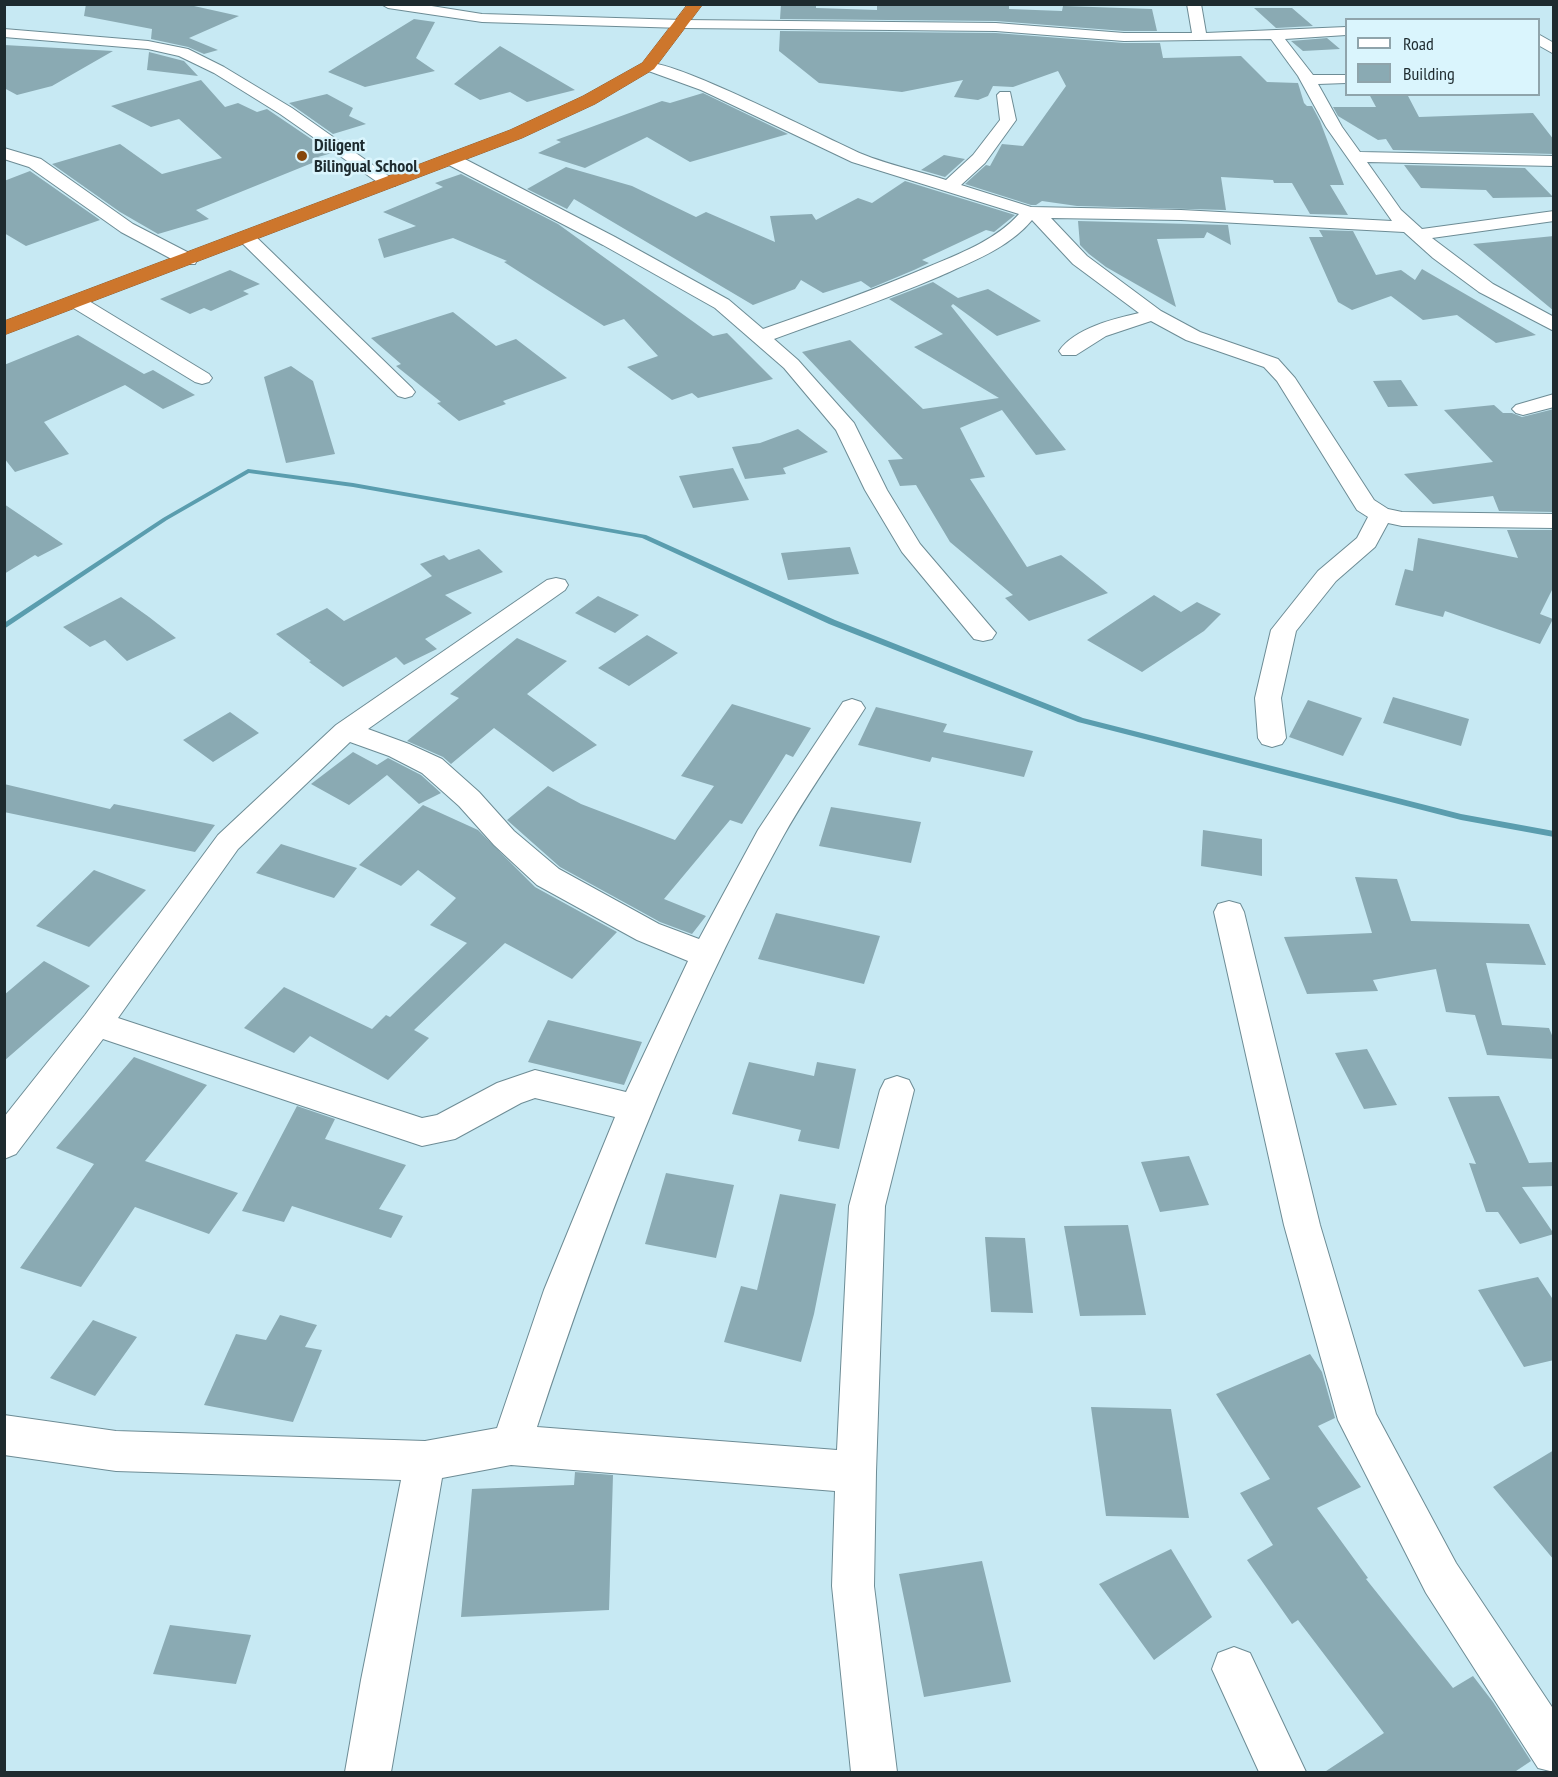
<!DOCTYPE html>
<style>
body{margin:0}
#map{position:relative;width:1558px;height:1777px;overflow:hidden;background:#c7e9f3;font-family:"PT Sans Narrow",sans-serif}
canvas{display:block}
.frame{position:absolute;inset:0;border:6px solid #1e2b2f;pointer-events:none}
.legend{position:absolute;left:1345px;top:18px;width:195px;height:78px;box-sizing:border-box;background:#daf5fd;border:2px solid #8fa4ab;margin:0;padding:8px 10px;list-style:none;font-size:18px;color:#1e2b2f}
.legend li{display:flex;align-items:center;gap:12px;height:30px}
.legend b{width:30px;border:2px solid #8fa4ab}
</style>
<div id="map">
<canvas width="1558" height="1777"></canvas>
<div class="frame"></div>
<ul class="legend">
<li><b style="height:8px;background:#fff"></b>Road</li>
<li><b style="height:16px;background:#8aaab3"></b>Building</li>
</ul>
</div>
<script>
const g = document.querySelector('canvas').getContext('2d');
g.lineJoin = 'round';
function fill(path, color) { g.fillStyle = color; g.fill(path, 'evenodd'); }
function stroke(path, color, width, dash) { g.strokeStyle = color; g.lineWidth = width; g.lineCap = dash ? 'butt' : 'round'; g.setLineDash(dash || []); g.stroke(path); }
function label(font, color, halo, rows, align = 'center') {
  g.font = font + ' "PT Sans Narrow",sans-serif'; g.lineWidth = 5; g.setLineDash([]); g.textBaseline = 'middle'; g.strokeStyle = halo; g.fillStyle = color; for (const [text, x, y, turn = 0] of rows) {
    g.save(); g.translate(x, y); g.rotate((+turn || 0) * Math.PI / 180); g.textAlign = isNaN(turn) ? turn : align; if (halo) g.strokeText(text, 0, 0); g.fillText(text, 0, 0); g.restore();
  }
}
const stream = new Path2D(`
 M248,469L353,483L646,535L835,620L1083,718L1461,814L1554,831V837L1461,820L1078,722L829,624L642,538L353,487L249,473L167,520L4,629V623L163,518Z`);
const building = new Path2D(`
 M86,4H185L239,16L189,38L218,50L204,54L188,47L151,39L152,29L84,16Z
 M781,4H816V8L877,10V4H1009V9L1062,11L1063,6L1152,9L1157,31H1124L996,21L780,19Z
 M1254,8H1292L1313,26L1276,28Z
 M414,19L435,22L416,58L435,71L365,87L328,72Z
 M780,31L996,33L1124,43H1160L1163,58L1241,56L1267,82L1298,83L1304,103L1307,106H1312L1320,121L1344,185H1330L1348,215L1310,214L1292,183H1274L1273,180L1221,177L1226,210L1077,206L1042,201L1036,205H1031L965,184L986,165L990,166L1002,144L1023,146L1066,86L1058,71L1013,87L993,86L988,96L978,100L954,97L963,80L902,92L819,83L779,51Z
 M1327,38L1340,49L1303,51L1291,41Z
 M4,45L113,51L52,86L17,95L4,88Z
 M500,46L575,90L527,102L510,92L480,100L454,84Z
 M149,52L184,61L198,76L147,70Z
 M201,80L225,107L238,103L257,112L267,109L332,153L318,157L322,159L196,210L209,219L158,234L120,212L52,164L120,144L162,174L222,158L179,119L151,127L111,106Z
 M703,93L788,134L690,162L647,137L585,168L538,153L561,142L556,140L662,101L670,103Z
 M327,94L353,108L349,116L366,124L333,134L289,103Z
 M1369,94H1407L1419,117L1533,113L1554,140V154L1393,150L1386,139L1378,140L1338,116L1333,107H1376Z
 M944,155L965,159L945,177L921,170Z
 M1404,165L1525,168L1553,197L1493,198L1486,190L1421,188Z
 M566,167L632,186L696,217L706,212L775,242L770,216L812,214L816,220L858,198L872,203L905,181L1015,215L994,232L986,230L922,260L929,263L914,270L871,288L861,281L823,293L801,280L795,289L753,305L574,199L567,209L527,189Z
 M30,171L100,220L26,246L4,233V181Z
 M461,174L558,224L713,336L727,333L773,379L698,398L692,393L672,400L627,367L658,356L624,319L604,326L504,262L507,261L453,238L384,258L378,239L416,226L383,212L443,187L435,183Z
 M1078,221L1228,225L1231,245L1207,232L1204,238L1157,239L1176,307L1106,267L1089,254L1080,245Z
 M1319,230L1353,231L1376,275L1401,270L1415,280L1422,269L1536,335L1496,343L1457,315L1423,320L1391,296L1352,310L1338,302L1309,237H1323Z
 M1554,236V311L1473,244Z
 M230,270L260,284L243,291L249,294L211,311L204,308L190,314L160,299Z
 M933,282L958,298L988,289L1041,321L997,336L953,304L951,306L1066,450L1036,455L1002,410L960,428L985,477L970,479L1027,567L1061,555L1108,593L1029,621L1005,598L1013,595L950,542L916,485L900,486L888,460L903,459L802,352L850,340L923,409L999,398L914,347L943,334L889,299Z
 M453,312L496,346L516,339L567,378L503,401L506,404L459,421L437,403L441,402L396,366L401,364L371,338Z
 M78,335L144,374L153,370L195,395L163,409L125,385L44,422L69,454L15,472L4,458V365Z
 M291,366L313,381L335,454L286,463L264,377Z
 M1401,380L1418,406L1388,407L1373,381Z
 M1494,405L1503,413H1512L1522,417L1554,409V512L1499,511L1493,496L1433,504L1404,474L1493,462L1444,410Z
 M798,429L828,452L783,468L786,474L745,479L732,447L760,443Z
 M733,468L749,500L693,508L679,476Z
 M4,504L63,544L38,557L35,555L4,574Z
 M1507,530H1554V586L1540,614L1553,619L1540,644L1445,611L1443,617L1395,605L1405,569L1413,571L1418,538L1518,558Z
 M850,547L859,574L788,580L781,553Z
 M479,549L503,572L445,595L472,613L425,639L437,649L404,665L396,657L343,687L309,662L311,661L276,634L327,608L344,621L432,576L420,564L444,555L449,560Z
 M1154,595L1181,612L1197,602L1221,614L1204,631L1142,672L1087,640Z
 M598,596L639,615L615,633L575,613Z
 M121,597L149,617L176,638L127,661L105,640L90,647L63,627Z
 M647,635L678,653L629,686L598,668Z
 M517,638L567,661L527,694L597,745L553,772L494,728L451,764L443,757L407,741L459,698L450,694Z
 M1393,697L1469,719L1461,746L1383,723Z
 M1308,700L1362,718L1343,756L1289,737Z
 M732,704L811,728L793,757L786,754L742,824L730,820L664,899L706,916L692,934L660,922L560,867L507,820L548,786L581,804L675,840L714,786L681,776Z
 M876,707L947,724L943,732L1033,751L1024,777L932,757L930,762L858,745Z
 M230,712L259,733L213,762L183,740Z
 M353,752L377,765L388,758L421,775L441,793L419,804L387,775L349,805L311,784Z
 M4,784L110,809L114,804L215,825L195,852L4,812Z
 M423,805L478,830L535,887L617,932L572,979L505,943L414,1030L429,1038L388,1080L310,1036L294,1053L244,1028L284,987L372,1029L386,1015L390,1017L467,943L430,925L456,898L418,870L401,886L359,865Z
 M831,807L921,822L911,863L819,846Z
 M1203,830L1262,839V876L1201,866Z
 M281,844L357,868L334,898L256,873Z
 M94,870L146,890L89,947L36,926Z
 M1355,877L1397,879L1411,921L1529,924L1546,965L1486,963L1502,1025L1549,1028L1554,1040V1059L1487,1055L1475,1015L1446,1012L1436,969L1373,980L1378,991L1307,994L1284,937L1372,933Z
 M776,913L880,936L864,984L758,959Z
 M44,961L90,986L4,1061V995Z
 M548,1020L642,1042L624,1085L528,1062Z
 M1367,1049L1397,1105L1364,1109L1335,1053Z
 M134,1057L207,1085L145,1161L238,1193L209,1234L135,1207L81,1287L20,1268L94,1164L56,1148Z
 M749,1062L814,1076L817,1062L856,1069L839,1149L798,1141L801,1130L732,1114Z
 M1499,1096L1529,1163L1554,1162V1186L1522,1187L1554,1234L1520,1244L1498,1212H1486L1469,1163L1476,1164L1448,1097Z
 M297,1106L335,1119L325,1139L406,1165L379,1209L403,1216L391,1238L292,1206L284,1222L242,1211Z
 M1189,1156L1209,1205L1160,1212L1141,1162Z
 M666,1173L734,1185L716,1258L645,1244Z
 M780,1194L836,1204L814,1314L801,1362L724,1342L741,1286L757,1290Z
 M1128,1225L1146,1315L1080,1316L1064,1226Z
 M985,1237L1025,1238L1033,1313L991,1312Z
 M1538,1277L1554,1301V1360L1524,1367L1478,1290Z
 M280,1315L317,1325L305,1347L322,1350L293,1422L204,1405L236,1334L266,1340Z
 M93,1320L137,1337L95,1396L50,1378Z
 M1310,1354L1322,1372L1335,1418L1318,1426L1361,1487L1317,1508L1368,1578L1366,1579L1453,1688L1473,1676L1493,1702L1531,1761L1513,1773H1323L1384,1733L1298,1620L1292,1624L1247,1560L1273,1545L1240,1493L1270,1479L1216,1394Z
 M1091,1407L1171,1409L1189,1518L1106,1516Z
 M1554,1450V1560L1493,1487Z
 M575,1472L613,1475L609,1610L461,1617L472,1489L574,1485Z
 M1171,1549L1212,1617L1154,1660L1099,1584Z
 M982,1561L1011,1682L924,1697L899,1574Z
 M170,1625L251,1635L236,1684L153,1674Z`);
const minor = new Path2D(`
 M381,4H419L482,14L683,20L996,23L1124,33H1192L1187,4H1201L1206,33L1346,27V35L1285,39L1313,75H1346V83L1318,84L1342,127L1360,152L1554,156V166L1367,162L1401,210L1422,229L1554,211V221L1432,238L1493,284L1554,317V331L1479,292L1433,258L1404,232L1181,220L1051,218L1087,256L1161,311L1200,332L1278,359L1295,378L1374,500L1388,509L1402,512L1554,514V528L1402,526L1388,523L1375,547L1336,581L1296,631L1281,698L1286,738L1282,744L1272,747L1262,744L1258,738L1255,698L1271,630L1318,571L1357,538L1368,517L1357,510L1277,381L1264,367L1186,340L1151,321L1106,336L1076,355H1062L1059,351C1075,328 1113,319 1139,313L1073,264L1032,220C1009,248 971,262 938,277C884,300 829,319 774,339L798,360L854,423L887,490L920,544L996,633L992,639L983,641L974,639L902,552L865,490L836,430L784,368L715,308L603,245L445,163L443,159L445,155H457L615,237L729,300L763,329C818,310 874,290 928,267C959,254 996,240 1019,214L852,162L701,90L643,69L641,66L643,63C669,56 827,139 862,154C889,165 918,171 946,180L973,155L1000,120L997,95L1000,92H1010L1016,120L985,163L961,185L1031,207L1181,210L1392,221L1326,127L1298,76L1271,39L1124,41L996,31L683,28L482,22L388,8Z
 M4,29L148,41L188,49L224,67L292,108L397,182L395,186H383L280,114L214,73L179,56L148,49L4,37Z
 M1538,34L1554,43V54L1538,45Z
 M4,148L41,159L133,224L195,256L197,260L195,264H181L121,232L29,167L4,159Z
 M246,232L252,233L412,388L415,392L412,396L405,398L398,396L240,241L237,237L240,233Z
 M77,296L84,298L209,374L212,378L209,382L202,384L195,382L70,306L67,302L70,298Z
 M1554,394V407L1523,415L1516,413L1512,409L1516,405Z
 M556,578L565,580L568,585L565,590L368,729L409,744L442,759L479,792L514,831L559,869L659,924L699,939L758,830L843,702L852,699L861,702L865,708C837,752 805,796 780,842C678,1027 603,1226 537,1427L837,1450L849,1206L880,1090L885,1080L897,1076L909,1080L914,1090L885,1206L876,1472L874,1586L897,1772H851L832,1586L835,1491L511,1465L442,1478L391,1772H345L361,1680L401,1480L116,1471L4,1455V1415L116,1431L425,1441L497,1428L544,1290L615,1117L535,1098L521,1103L455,1139L422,1146L103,1039L16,1154L4,1159V1117L85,1015L218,835L336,725L547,580ZM350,742L389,756L422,773L459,806L494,845L537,885L637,940L688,961L626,1092L535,1070L497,1083L437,1115L422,1118L118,1018L238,849Z
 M1229,901L1240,904L1244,912L1320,1225L1376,1414L1456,1563L1554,1710V1772L1538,1768L1426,1593L1338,1420L1284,1225L1214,912L1218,904Z
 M1234,1647L1250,1653L1306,1772H1259L1212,1669L1218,1653Z`);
const highway = new Path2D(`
 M688,4H703L654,69L595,104L522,138L4,335V321L510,130L583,96L642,63Z`);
const markers = [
 [302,156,6,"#86470c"]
];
const farPoinames = [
 ["Diligent",314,146],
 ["Bilingual School",314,167]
];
fill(stream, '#5a9dae');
fill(building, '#8aaab3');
stroke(minor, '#6d8c95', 2);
stroke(highway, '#905c2d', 1);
fill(minor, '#fff');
fill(highway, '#cd762c');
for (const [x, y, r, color] of markers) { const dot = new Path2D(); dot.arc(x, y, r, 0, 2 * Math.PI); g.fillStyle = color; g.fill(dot); stroke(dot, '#daf5fd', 2); }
label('bold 18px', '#1e2b2f', '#daf5fd', farPoinames, 'left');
</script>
